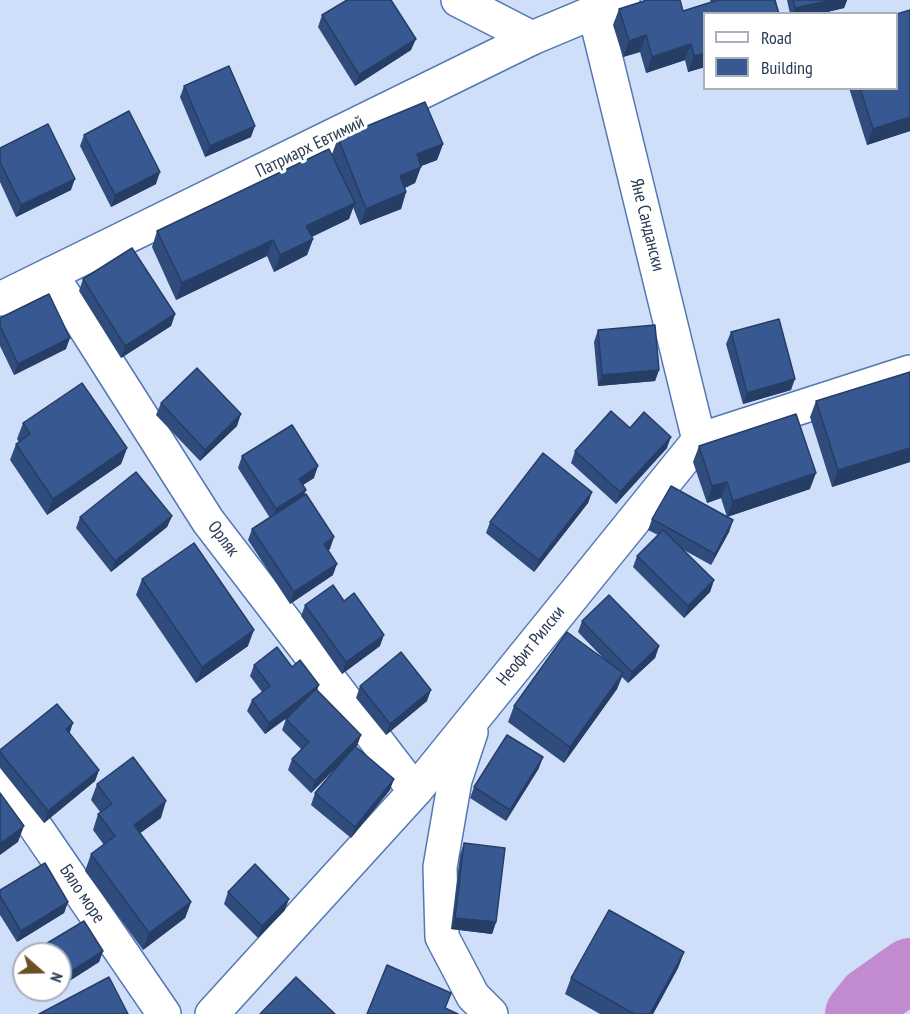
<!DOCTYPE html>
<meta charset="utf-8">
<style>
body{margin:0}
#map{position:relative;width:910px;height:1014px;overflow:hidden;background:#cfdff9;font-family:"PT Sans Narrow",sans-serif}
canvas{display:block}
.legend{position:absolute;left:703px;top:12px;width:195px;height:78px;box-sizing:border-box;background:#fff;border:2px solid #aab0ba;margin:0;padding:8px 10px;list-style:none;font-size:18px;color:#2a3a53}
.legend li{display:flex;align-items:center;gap:12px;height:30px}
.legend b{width:30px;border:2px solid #aab0ba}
.north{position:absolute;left:12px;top:942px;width:60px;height:60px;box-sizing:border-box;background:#fff;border:2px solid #aab0ba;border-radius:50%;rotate:110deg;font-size:16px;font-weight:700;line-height:24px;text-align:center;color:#2a3a53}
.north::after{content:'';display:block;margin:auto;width:21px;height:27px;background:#6b5122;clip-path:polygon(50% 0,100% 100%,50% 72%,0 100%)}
</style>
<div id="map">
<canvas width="910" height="1014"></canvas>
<ul class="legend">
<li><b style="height:8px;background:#fff"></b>Road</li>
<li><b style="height:16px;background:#375890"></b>Building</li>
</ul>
<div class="north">N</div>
</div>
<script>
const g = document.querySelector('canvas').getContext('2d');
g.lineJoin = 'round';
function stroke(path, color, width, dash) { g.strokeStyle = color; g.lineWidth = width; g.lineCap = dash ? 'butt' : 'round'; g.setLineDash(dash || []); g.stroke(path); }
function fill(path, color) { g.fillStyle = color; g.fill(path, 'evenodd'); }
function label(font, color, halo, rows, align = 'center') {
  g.font = font + ' "PT Sans Narrow",sans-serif'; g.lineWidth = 6; g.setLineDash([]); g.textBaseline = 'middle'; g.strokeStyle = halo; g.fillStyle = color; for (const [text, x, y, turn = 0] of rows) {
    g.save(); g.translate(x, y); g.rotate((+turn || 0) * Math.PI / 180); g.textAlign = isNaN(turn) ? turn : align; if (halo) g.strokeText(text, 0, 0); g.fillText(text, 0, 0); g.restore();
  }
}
const river = new Path2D(`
 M857,1014L869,999L910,970`);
const minor = new Path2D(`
 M458,0L532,38
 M594,10L699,440
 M51,274L208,521L415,791
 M471,732L455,780L440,867L442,937L473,996L491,1014
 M0,775L164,1014
 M212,1014L415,791L699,440L910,372`);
const tertiary = new Path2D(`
 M0,299L532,38L623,0`);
const wall = new Path2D(`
 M710,0H775L705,14V67L688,72L685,60L646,73L640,52L623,57L613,25L619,9L683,11L711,2Z
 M787,0H847L844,8L819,14H790Z
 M322,15L411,50L355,86L318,27Z
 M184,86L251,137L205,157L180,97Z
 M849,88H897L910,131L867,145Z
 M84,135L156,184L111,207L80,146Z
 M338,138L443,144L437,160L421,166L415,183L405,188L406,192L401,209L360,225L353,207L349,219L312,237L313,239L307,255L274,272L267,256L176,300L152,247L157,231L335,162L332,154Z
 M0,148L71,190L16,217L0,182Z
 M83,279L175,314L171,326L121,358L79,291Z
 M0,318L66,349L14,375L0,346Z
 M598,330L659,370L655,381L598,386L594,342Z
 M731,332L791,390L743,404L726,344Z
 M910,372V462L832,487L810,417L816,401Z
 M161,403L237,426L200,461L156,415Z
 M23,423L127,448L121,464L47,515L10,460L16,444L19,442L17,439Z
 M630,428L667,448L616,504L571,463L575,451Z
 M699,446L810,489L727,517L721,498L707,503L693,462Z
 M242,456L314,478L303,485L304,495L330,549L328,550L333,575L290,604L248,540L252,529L270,518L238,468Z
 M592,492L588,503L534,572L486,533L490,522Z
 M172,516L167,527L111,572L76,528L80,517Z
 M652,519L733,520L729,532L711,565L682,549L714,580L710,592L684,618L633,567L637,556L658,535L648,530Z
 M142,579L248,646L196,683L136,595Z
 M305,605L380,646L342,674L301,616Z
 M582,621L659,646L655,658L628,683L622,677L617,689L564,763L508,722L514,706L604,659L578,632Z
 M254,665L292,667L317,690L361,735L356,747L390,790L351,838L311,805L315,793L340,764L311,793L288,770L292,759L301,749L282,730L286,719L291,715L265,734L247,711L252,700L262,692L250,676Z
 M360,686L427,701L386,735L356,698Z
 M0,750L99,770L95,781L44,823L0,768Z
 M539,768L506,821L470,798L474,787Z
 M97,784L161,818L140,833L191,902L185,918L143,950L85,871L91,854L104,845L93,830L98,814L101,813L91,800Z
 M464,843L496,922L492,934L451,929L460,855Z
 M0,890L68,902L64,913L17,942L0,915Z
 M228,892L285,910L258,938L224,904Z
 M44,945L103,951L99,962L60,987V954H41Z
 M684,952L678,968L653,1014H600L565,994L571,978Z`);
const shadedWall = new Path2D(`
 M832,0H847L844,8L819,14H793L795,8Z
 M646,35L640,52L623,57L629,41Z
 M416,39L411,50L355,86L359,75Z
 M691,44L685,60L646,73L652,57Z
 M705,53V67L688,72L694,56Z
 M910,117V131L867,145L873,129Z
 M255,126L251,137L205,157L210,146Z
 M443,144L437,160L411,170L417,154Z
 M421,167L415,183L395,192L400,176Z
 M160,172L156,184L111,207L115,195Z
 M75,179L71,190L16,217L21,205Z
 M406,192L401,209L360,225L366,209Z
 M355,203L349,219L300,242L306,226Z
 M313,239L307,255L274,272L280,255Z
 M273,240L267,256L176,300L182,283Z
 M175,314L171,326L121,358L125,346Z
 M70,338L66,349L14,375L18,364Z
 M659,370L655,381L598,386L602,375Z
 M795,379L791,390L743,404L747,393Z
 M241,414L237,426L200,461L205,450Z
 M671,437L667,448L616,504L620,492Z
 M127,448L121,464L47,515L53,499Z
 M910,448V462L832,487L838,470Z
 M318,466L314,478L294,490L299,479Z
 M816,473L810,489L727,517L733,501Z
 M727,482L721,498L707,503L712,486Z
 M306,490L302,501L272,521L276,509Z
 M592,492L588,503L534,572L539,560Z
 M172,516L167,527L111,572L115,561Z
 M733,520L729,532L711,565L715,554Z
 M334,537L330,549L320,555L324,544Z
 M337,564L333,575L290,604L294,592Z
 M714,580L710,592L684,618L688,606Z
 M254,630L248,646L196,683L202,667Z
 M384,635L380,646L342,674L346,662Z
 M659,646L655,658L628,683L632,672Z
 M623,673L617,689L564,763L570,747Z
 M319,685L315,696L265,734L269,723Z
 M431,690L427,701L386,735L390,724Z
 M73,723L69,735L66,729Z
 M361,735L357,746L311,793L315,781Z
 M543,757L539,768L506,821L510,810Z
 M99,770L95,781L44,823L48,811Z
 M394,779L390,790L351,838L355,827Z
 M166,801L161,818L128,842L134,825Z
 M24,826L18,842L0,855V844Z
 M289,899L285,910L258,938L262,926Z
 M68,902L64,913L17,942L21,931Z
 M191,902L185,918L143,950L149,933Z
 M455,918L496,922L492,934L451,929Z
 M103,951L99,962L60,987L64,976Z
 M684,952L678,968L653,1014H650Z`);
const building = new Path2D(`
 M347,0H391L416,39L359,75L322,15Z
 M647,0H680L683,11L718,0H775L779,14H705V53L694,56L691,44L652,57L646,35L629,41L619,9Z
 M793,0H832L795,8Z
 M910,10V117L873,129L860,88H897V14Z
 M229,66L255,126L210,146L184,86Z
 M425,102L443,144L417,154L421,167L400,176L406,192L366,209L338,138Z
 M129,111L160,172L115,195L84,135Z
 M48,124L75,179L21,205L0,162V148Z
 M329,149L355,203L306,226L313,239L280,255L273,240L182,283L157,231Z
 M132,248L175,314L125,346L83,279Z
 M49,294L70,338L18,364L0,326V318Z
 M779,319L795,379L747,393L731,332Z
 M655,325L659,370L602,375L598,330Z
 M197,368L241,414L205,450L161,403Z
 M910,372V448L838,470L816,401Z
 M82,383L127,448L53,499L16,444L30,434L23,423Z
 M611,411L630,428L644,412L671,437L620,492L575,451Z
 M796,414L816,473L733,501L727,482L712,486L699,446Z
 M292,425L318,466L299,479L306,490L276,509L242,456Z
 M543,453L592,492L539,560L490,522Z
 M136,472L172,516L115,561L80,517Z
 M671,486L733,520L715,554L652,519Z
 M306,494L334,537L324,544L337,564L294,592L252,529Z
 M663,530L714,580L688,606L637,556Z
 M194,543L254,630L202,667L142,579Z
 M333,585L344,601L354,593L384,635L346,662L305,605Z
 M609,595L659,646L632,672L582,621Z
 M567,632L623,673L570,747L514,706Z
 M277,647L292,667L300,660L319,685L269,723L252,700L270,686L254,665Z
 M401,652L431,690L390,724L360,686Z
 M316,689L361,735L315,781L292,759L309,742L286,719Z
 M57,704L73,723L66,729L99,770L48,811L0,752V750Z
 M507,735L543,757L510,810L474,787Z
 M355,746L394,779L355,827L315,793Z
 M133,757L166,801L134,825L191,902L149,933L91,854L115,836L98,814L112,804L97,784Z
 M0,793L24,826L0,844Z
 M464,843L505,848L496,922L455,918Z
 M45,863L68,902L21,931L0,896V890Z
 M255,864L289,899L262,926L228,892Z
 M609,910L684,952L650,1014H634L571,978Z
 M84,921L103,951L64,976L60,970V954H50L44,945Z
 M387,965L451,993L445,1008L458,1014H367Z
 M109,977L128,1014H39Z
 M296,977L335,1014H260Z`);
const streetNames = [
 ["Патриарх Евтимий",310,147,-26],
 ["Яне Сандански",647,225,76],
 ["Орляк",223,539,53],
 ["Неофит Рилски",531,646,-51],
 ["Бяло море",82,894,56]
];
stroke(river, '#c28acf', 64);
stroke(minor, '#5477b2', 36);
stroke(tertiary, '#5477b2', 36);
stroke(minor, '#fff', 33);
stroke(tertiary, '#fff', 33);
fill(wall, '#2f4c7c');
fill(shadedWall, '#263e65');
fill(building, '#375890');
stroke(building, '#263e65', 1.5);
label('18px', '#2a3a53', '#fff', streetNames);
</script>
